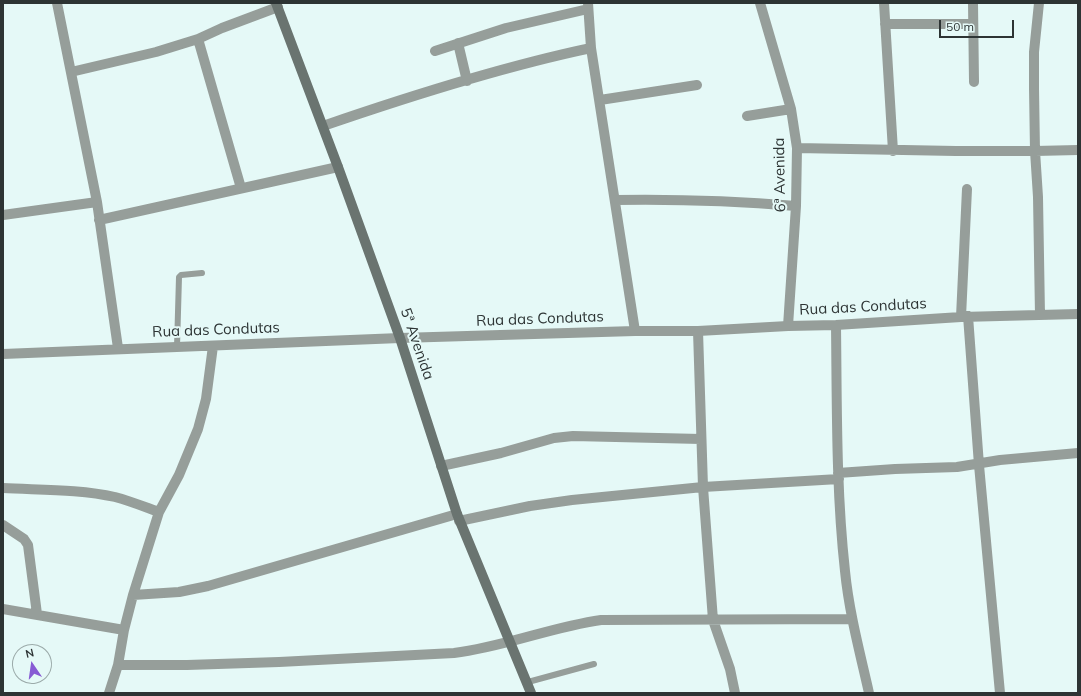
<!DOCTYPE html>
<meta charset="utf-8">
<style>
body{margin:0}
#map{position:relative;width:1081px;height:696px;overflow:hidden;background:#e5f9f7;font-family:Mulish,sans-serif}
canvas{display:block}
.frame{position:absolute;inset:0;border:4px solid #2d3434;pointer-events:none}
.north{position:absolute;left:12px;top:644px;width:40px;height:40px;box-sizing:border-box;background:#e5f9f7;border:1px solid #9baaa9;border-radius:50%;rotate:347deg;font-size:11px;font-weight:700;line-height:16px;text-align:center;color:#2d3434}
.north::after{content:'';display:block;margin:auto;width:14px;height:18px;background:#875bd4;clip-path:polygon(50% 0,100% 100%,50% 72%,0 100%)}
.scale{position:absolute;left:939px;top:20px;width:75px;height:18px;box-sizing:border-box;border:2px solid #2d3434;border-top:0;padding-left:5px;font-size:12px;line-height:14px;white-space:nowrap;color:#2d3434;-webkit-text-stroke:3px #e5f9f7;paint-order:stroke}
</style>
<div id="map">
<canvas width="1081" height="696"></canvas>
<div class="frame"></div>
<div class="north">N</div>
<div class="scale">50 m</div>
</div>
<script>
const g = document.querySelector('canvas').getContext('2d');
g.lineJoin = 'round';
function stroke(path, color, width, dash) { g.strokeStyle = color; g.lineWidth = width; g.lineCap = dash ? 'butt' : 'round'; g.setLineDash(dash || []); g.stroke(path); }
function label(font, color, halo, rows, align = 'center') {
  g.font = font + ' Mulish,sans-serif'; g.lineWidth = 4; g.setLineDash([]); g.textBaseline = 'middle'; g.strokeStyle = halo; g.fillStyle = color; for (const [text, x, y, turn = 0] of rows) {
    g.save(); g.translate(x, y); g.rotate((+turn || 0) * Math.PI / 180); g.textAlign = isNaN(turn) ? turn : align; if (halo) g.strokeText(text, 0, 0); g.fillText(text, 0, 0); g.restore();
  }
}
const lane = new Path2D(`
 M177,347L179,277L181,275L202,273
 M528,682L594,664`);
const street = new Path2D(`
 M57,3L97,202L118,348
 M588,3L591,48L635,331
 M760,3L791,109L797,148L796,206L788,326
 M884,3L893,151
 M973,3L974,82
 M1039,3L1034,52V88L1035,151L1038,197L1040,315
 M885,24H972
 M198,39L241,188
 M458,43L467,81
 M435,51L506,28L588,9
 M71,72L156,52L198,39L222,28L278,7
 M600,100L697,85
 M747,116L791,109
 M323,126C410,96 501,67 591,48
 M797,148L956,151H1035L1078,150
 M615,200C675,199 736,201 796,206
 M3,215L97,202
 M99,220L338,167
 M968,316L979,465L1000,693
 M961,317L967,189
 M836,325C837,407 836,490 845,571C849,612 860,653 869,693
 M698,331L703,487L713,620L730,669L735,693
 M3,354L400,338L635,331H698L788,326L836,325L961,317L1078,314
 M441,466L501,453L554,438L573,436L701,439
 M838,473L895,469L957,467L1000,460L1078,453
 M3,488C39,490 80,489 115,497C130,501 145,507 159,512
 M459,521L530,506L572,500L703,487L839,479
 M3,525L24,539L28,545L37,614
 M133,595L179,592L208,586L457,514
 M3,609L124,630
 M118,665H187L279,662L454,653C504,647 551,627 601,620L852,619
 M109,693L118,665L124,630L133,595L159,512L179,475L198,429L206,399L213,346`);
const secondary = new Path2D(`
 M276,3L338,167L400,338L457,514L531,693`);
const streetNames = [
 ["6ª Avenida",780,175,-91],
 ["Rua das Condutas",863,307,-3],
 ["Rua das Condutas",540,319,-2],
 ["Rua das Condutas",216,330,-2],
 ["5ª Avenida",417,344,71]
];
stroke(lane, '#969e9a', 6);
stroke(street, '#969e9a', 10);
stroke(secondary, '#6a7470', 10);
label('15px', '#2d3434', '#e5f9f7', streetNames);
</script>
